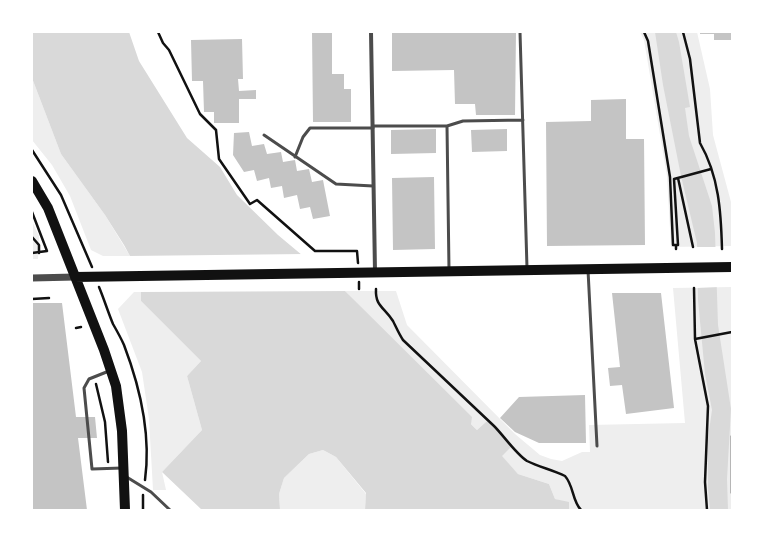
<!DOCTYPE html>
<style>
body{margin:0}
#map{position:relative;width:764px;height:542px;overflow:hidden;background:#fff;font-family:"PT Sans Narrow",sans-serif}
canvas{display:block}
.frame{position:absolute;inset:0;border:33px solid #fff;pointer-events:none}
</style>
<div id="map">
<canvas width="764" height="542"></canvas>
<div class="frame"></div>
</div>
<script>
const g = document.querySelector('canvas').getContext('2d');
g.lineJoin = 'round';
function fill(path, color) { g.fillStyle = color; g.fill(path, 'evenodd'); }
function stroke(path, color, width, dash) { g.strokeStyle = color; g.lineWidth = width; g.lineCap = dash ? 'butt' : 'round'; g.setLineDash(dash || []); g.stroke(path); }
const green = new Path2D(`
 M640,32H697L710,89L713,135L731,202L732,246L671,247L667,176L644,40Z
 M32,78L61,154L105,215L130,256H103L91,250L70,196L52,165L32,140Z
 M32,221L39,236L38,259H32Z
 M732,287V510H569V503L555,499L549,484L518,474L501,456L512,446L487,421L477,430L345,291H396L407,325L515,434L540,455L551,459L562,461L582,452H590L589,425L685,423L673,288Z
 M134,292H141V301L201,361L187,376L202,430L162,472L166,490H153L149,419L142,372L118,309Z
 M323,450L336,457L366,494L365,510H280L279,494L284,478L309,454Z`);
const water = new Path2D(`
 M32,32H129L139,61L187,138L220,167L237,195L278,235L345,291L472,417L471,424L477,430L487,421L512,446L502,456L518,474L549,484L555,499L569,502V510H365L366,493L336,457L323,450L309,454L284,478L279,494L280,510H202L162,472L202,430L187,376L201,361L141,301V292L130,256L124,245L105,215L61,154L32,78Z
 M655,32H676L679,42L690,107L685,108L689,136L712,206L715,233L718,325L731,409L727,479L728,510H710L708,488V438L712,410L705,374L698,300L697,243L681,176L663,85Z`);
const pier = new Path2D(`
 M695,247H718L719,287L696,288Z
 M304,254L348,291L139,292L128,256Z`);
const building = new Path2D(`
 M312,32H332V74H344V89H351V122H313Z
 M392,32H516L515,115H476L475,104H455L454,70L392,71Z
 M700,32H732V40H714V34H700Z
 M242,39L243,79H238L239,91L256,90V99H239V123H214V112H204L203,81H192L191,40Z
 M626,99V139H644L645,245L547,246L546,122L591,121V100Z
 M436,129V153L391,154V130Z
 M507,129V151L472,152L471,130Z
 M249,132L252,146L264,144L267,154L281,152L283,162L295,160L297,171L309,169L312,182L323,180L330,216L313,219L310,207L300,209L297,195L284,198L282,186L271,188L269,178L257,181L254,170L244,172L233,155L234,133Z
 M434,177L435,249L393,250L392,178Z
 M612,293H661L674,408L626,414L622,385L610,386L608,368L620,367Z
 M32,303H62L76,417H95L97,438H78L87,510H32Z
 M585,395L586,443H539L515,432L500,418L519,397Z`);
const path = new Path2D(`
 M158,32L163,43L169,50L200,114L216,130L219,159L250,204L257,200L315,251H357L358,263
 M644,32L648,41L670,177L673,245H678L674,179L711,169
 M683,32L690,59L700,143C719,176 721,212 722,249
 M32,150L61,195L92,267
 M678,178L693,247
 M32,212L47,251L32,253
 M32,237L39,245V253
 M676,245V249
 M359,282V289
 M99,287C104,299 108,312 113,324C117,331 121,338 124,345C140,387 151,436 145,480
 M694,288L695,339L708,406L705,482L707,510
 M376,289C375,306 384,307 393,321C396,327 399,334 403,340L494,426C504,436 516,454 527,461C539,467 553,470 565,476C574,486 572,501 581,510
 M32,299L49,298
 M76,328L81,327
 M695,339L732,332
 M96,384L105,422L108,462
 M732,436V493
 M143,495V510`);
const service = new Path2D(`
 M520,32L527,268
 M373,126H447L463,121L523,120
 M447,126L449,270
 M264,135L336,184L373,186
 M295,157L303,137L310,128H373
 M588,270L597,446
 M109,371L89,379L84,388L92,469L122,468
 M125,476L151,492L170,510`);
const minor = new Path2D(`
 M371,32L375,272`);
const tertiary = new Path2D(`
 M32,278L75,277`);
const primary = new Path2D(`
 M32,181L48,208L104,350L116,386L122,431L125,510
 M75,277L732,267`);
fill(green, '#eee');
fill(water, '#d9d9d9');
fill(pier, '#fff');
fill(building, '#c4c4c4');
stroke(path, '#111', 2.5);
stroke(service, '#4c4c4c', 3);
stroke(minor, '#4c4c4c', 4);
stroke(tertiary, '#4c4c4c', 7);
stroke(primary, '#111', 10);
</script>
